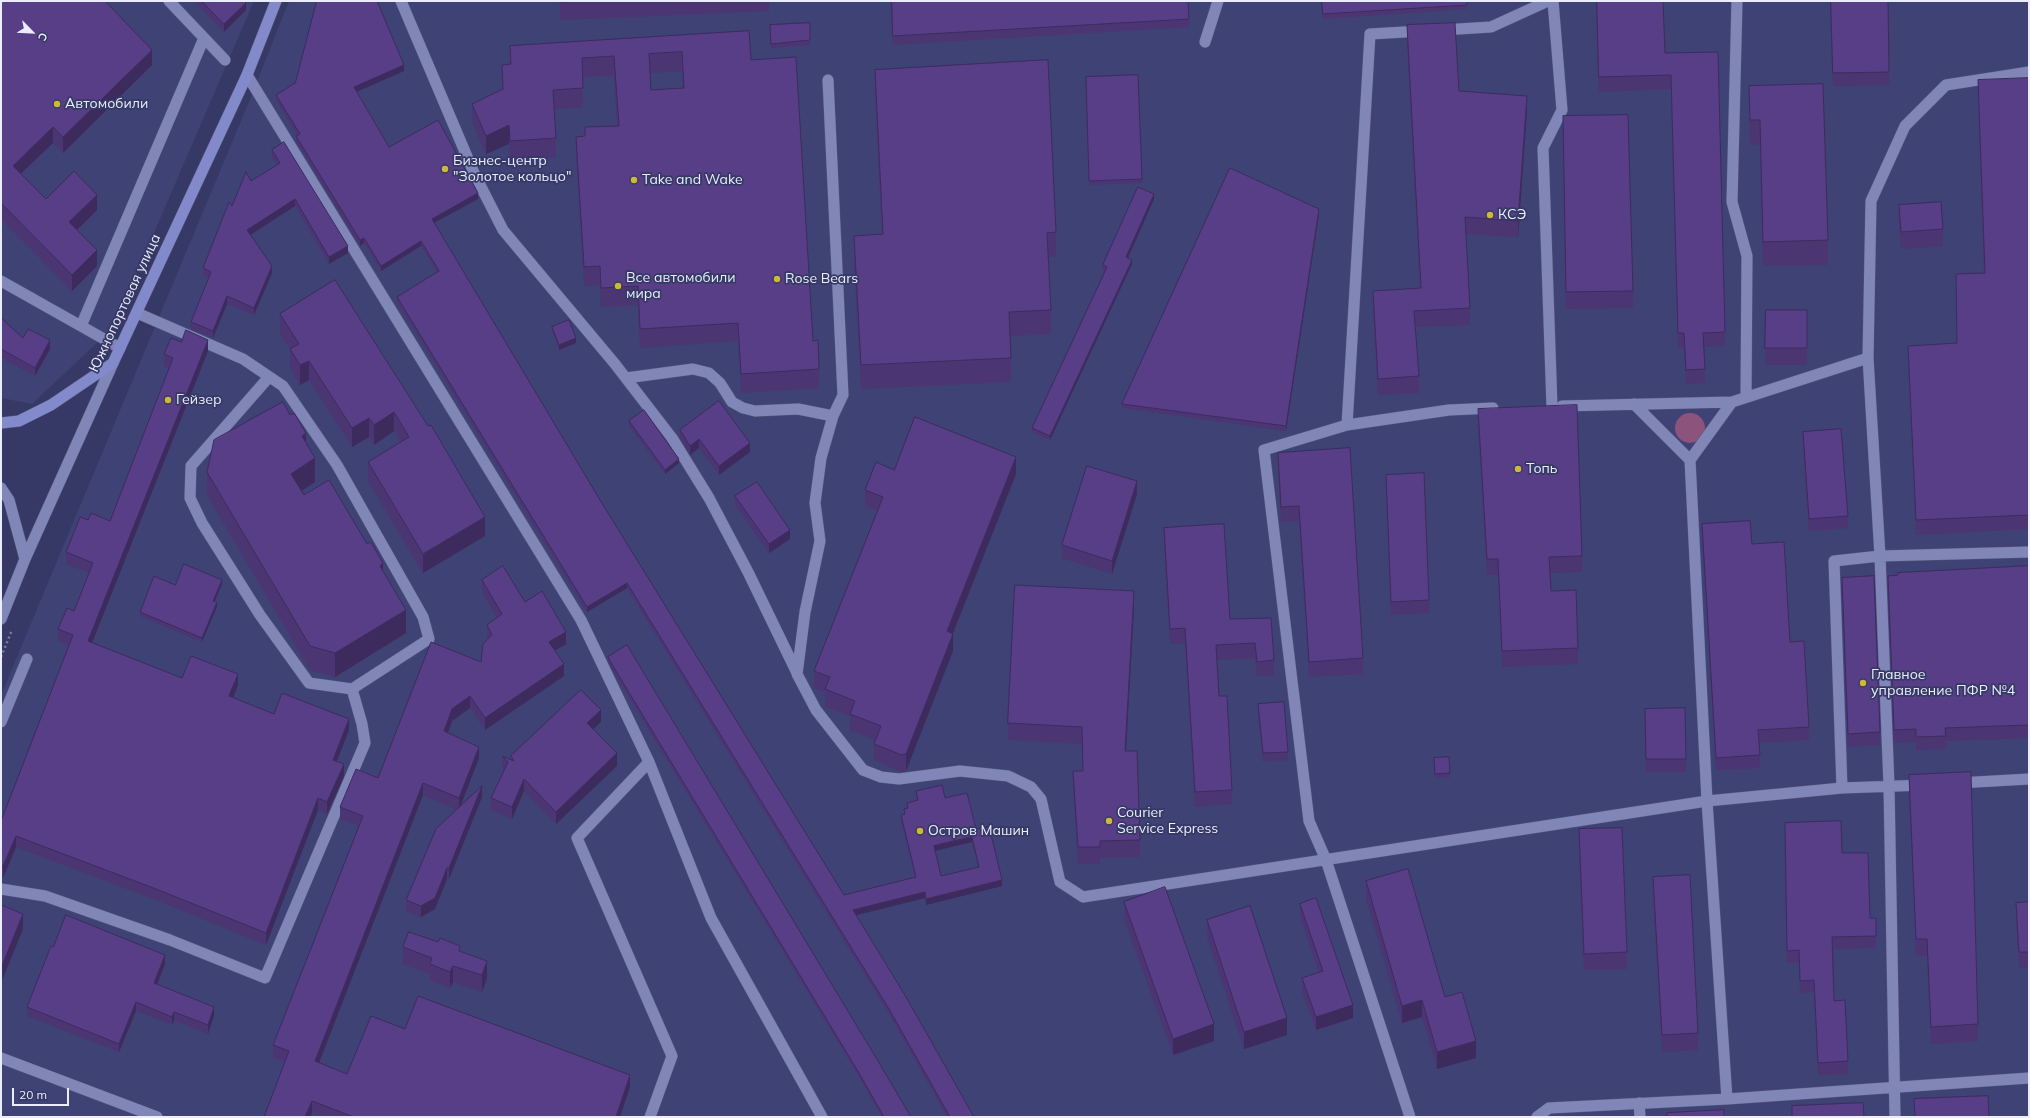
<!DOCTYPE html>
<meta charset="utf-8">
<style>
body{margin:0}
#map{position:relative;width:2030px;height:1118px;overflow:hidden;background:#363965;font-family:Mulish,sans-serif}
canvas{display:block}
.frame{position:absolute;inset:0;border:2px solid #eaedfe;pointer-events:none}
.north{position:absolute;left:12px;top:12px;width:40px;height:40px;-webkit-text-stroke:3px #363965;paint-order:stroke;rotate:114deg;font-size:11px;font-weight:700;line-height:16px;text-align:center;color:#eaedfe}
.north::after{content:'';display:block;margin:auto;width:14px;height:18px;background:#eaedfe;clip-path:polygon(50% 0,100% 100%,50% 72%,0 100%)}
.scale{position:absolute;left:12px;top:1088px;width:57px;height:18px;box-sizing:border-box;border:2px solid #eaedfe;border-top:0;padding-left:5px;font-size:12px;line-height:14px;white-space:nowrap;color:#eaedfe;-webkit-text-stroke:3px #363965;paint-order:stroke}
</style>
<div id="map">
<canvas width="2030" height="1118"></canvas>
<div class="frame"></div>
<div class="north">С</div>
<div class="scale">20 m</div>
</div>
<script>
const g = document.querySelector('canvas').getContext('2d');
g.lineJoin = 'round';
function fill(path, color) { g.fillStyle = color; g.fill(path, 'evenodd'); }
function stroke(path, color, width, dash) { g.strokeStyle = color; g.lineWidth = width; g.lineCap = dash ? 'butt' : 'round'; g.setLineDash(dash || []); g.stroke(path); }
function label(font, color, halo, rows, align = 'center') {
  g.font = font + ' Mulish,sans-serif'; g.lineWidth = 3.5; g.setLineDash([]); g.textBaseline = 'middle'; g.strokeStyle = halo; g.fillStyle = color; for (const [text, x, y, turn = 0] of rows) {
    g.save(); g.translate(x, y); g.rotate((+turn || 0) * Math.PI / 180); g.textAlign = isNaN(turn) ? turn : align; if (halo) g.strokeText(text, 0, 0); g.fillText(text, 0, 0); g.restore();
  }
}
const built = new Path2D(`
 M1,1H254L113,328L32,404L1,398Z
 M289,1H2029V1117H1V695L248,104Z`);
const green = new Path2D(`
 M1675 428a15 15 0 1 1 30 0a15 15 0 1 1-30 0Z`);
const path = new Path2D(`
 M1,657L12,630`);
const service = new Path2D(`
 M169,1L225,60
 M401,1L474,173L503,230L615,364L672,438L709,498L748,572L797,673
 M1737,1L1732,202L1747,256L1746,397
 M1442,30L1491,27L1548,1
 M1422,31L1370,34L1347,425L1449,410L1493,408
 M1205,42L1218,1
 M247,75L581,620L649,762L711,918L822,1117
 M828,80L843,395L833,416L821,458L815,503L820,541L805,612L797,674L816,710L863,770L881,777L899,779L960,771L1008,776L1031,787L1041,799L1060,882L1083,897L1707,801L1690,460L1732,402
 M1,281L120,348
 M137,313L243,359L283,386L337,465L423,617L429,639L352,689L309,683L260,615L202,523L190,498L191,466L269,377
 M81,326L204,38
 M626,378L693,369L709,373L720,383L732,402L743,408L755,411L798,409L833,416
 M1634,404L1690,460
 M1562,406L1732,402L1868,358
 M1552,407L1543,148L1562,110L1553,1
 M1347,425L1264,450L1309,821L1326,860L1410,1117
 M1,722L27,659
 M649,762L577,838L672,1056L650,1117
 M1958,783L2029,779
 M1842,788L1834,561L1880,556L2029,552
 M1,889L45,896L170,940L265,978L365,743L362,724L352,689
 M1,1058L157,1117
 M1727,1099L1707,801L1842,788L1925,785
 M1639,1103L1640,1117
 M1537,1117L1549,1108L1727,1099L2029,1078
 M1895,1117L1889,786L1880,556L1868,358L1871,201L1905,126L1946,85L2029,72`);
const tertiary = new Path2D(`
 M1,488L9,500L25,559
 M1,619L25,559L113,363`);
const secondary = new Path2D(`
 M1,423L19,421L51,405L113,363L247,75L276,1`);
const wall = new Path2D(`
 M1,1L152,65L63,153L53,143L21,174L46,199L97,210L77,230L97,266L72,291L1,219Z
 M194,1H244L246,10L224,32Z
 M560,1H769V11L560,20Z
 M891,1H1188L1189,27L893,45Z
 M1322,1H1467V9L1323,19Z
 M1597,1L1665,53L1718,52L1725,346L1704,347L1705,369V383L1686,384L1684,348H1678L1671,89L1599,92Z
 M1831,1H1888L1889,85L1833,86Z
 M810,23V45L771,48L770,25Z
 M1407,25L1459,91L1527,112L1518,237L1466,234L1470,308V325L1415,327L1419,376V393L1378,395L1373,307V291L1420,288L1407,42Z
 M749,31L751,60L819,369V388L741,393L738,341L640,348L638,305L601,307L600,285L584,286L576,155V137L585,136V127L617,126L614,75L583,77V107L554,109L556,138V157L510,160L509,144L486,154L472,122V104L503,90L502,65L510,64V46ZM682,71L683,88L651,90L650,73Z
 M875,70L1056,232V256L1048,257L1051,310V334L1010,336L1011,358V382L861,389L854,260V236L882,234L875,94Z
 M404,71L356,92L389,147L478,199L434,223L600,500L844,895L915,877L901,821V815H904V809L907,808V803L917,801L916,797V791L945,798L976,829L1002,886L926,905L925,898L856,915L974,1117H947L889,1014L627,588L587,612L397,302V297L437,272L421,246L381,271L364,243L360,246L296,141V136L297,135L276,100V95L295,83ZM972,842L978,867L941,876L935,851Z
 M1138,75L1142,183L1089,185L1086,77Z
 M2029,78V529L1916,535L1908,360V346L1957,343L1956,274L1984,273L1978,80Z
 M1749,86L1828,240V265L1763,266L1760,144L1750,145Z
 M1563,116L1633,291V308L1566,309Z
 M272,150L348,253L329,264L295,206L251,235L272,273L254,315L227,304L213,338L191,329V322L209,278L203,275V268L232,206L251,181L277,165L272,157Z
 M1154,199L1128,258L1132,264L1050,440L1032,432V428L1105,270L1103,269V265Z
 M1899,205L1943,229V246L1901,249L1899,222Z
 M1319,214L1286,431L1122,408V404Z
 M335,280L485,536L423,573L368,481V462L401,442L394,431L374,445L369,437L352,447L309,380L300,385L290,368V349L280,334V314Z
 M1766,310H1807V365H1765Z
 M1,318L23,338L50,349L35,376L1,358Z
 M552,327L576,343L559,350L552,331Z
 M181,342L208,351L92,643L182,678L238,685L233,698L274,714L349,730L337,761L344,776L327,814L318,810L266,945L156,900L16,847L3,878L1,877V821L69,645L58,641V629L74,611L89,573L66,564V552L88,520L110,521L170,368L164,366V354Z
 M1478,409L1582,556V572L1550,573L1551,591L1578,648V664L1502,667L1498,575H1487L1478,425Z
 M629,421L679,463L665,474L629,426Z
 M680,430L750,452L719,475L699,448L690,455L680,438Z
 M1803,432L1848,516V528L1809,531L1803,445Z
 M306,442L315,482L301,491L304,495L383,571L406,633L335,677L310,670L207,495V472Z
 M1278,453L1363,658V674L1309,677L1299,521L1281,522L1278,468Z
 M894,470L1016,474L953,634V651L906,771L902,772L874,760V744L875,740L850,730V716L825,706V692L814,688V671L878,511L865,506V490Z
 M1386,475L1429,600V613L1391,615Z
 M1137,494L1112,574L1062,558V545Z
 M735,496L790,539L769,553L735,505Z
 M1702,524L1752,544L1790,642L1809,727V740L1759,743L1760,768L1716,770L1702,537Z
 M1164,528L1230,619L1274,660V675L1257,676L1255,658L1217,660L1219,696L1232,790V804L1195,807L1185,643L1170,644L1164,543Z
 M2029,566V738L1946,741V749L1916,750V742L1894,743L1888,576Z
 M1842,578L1880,732V745L1848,747Z
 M482,580L525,602L566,644L555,650L564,676L485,730L470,708L452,721L448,733L479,758L460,807L482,797L449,879H447L435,909L421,917L406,911V900L457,810L423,795L319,1063L347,1074L405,1029L630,1087L620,1117H323L312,1113L310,1117H264L285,1062L273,1057V1045L359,826L340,819V807L378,778L481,662L488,639L487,637V625L497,618L482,592Z
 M222,584L215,602L217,607L202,642L140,616V612L175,585Z
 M1134,608L1126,751L1140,840V857L1100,858V864H1078L1073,787V771H1083L1082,744L1008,740V723Z
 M608,657L911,1117H882L859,1077L613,671L608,661Z
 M1258,704L1288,752V760L1263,762L1258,712Z
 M1645,709L1686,759V772H1646Z
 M601,722L593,729L617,766L556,824L524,791L512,819L491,810V798L504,770L502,768V756L511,760V756Z
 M1434,763L1450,773V777L1435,778Z
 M1909,775L1978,1024V1041L1931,1044L1927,956H1916L1909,792Z
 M1579,829L1627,952V969L1584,970L1579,846Z
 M1785,835L1842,853L1870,918H1876V948L1833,949L1834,1001L1848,1061V1074L1818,1075L1814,992L1800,993L1799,963H1787Z
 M1653,877L1698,1033V1050L1662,1052L1653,894Z
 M1366,881L1445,997L1476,1058L1437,1069L1422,1017L1402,1023L1366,898Z
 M1124,902L1214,1041L1173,1055L1124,919Z
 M2029,902V968H2019L2016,919V903Z
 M1300,904L1353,1018L1316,1030L1302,991V978L1319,973L1300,916Z
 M1207,920L1287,1035L1244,1049L1207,937Z
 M53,947L165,964L157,985L214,1016L208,1034L174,1020L172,1025L136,1011L119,1052L27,1016V1007Z
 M403,947L460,951L487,978L482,992L453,982L450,988L430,980V974L403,964Z`);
const shadedWall = new Path2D(`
 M246,3V10L224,32V24Z
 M152,50V65L63,153V137Z
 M404,65V71L354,93V87Z
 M1527,96V112L1518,237V221Z
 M509,125V144L486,154V136Z
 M53,127V143L13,181V166Z
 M478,193V199L432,224V219Z
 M1154,194V199L1126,262V257Z
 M97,195V210L69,238V222Z
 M295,199V206L247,237V230Z
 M1319,209V214L1286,431V426Z
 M364,238V243L360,246V240Z
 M421,241V246L381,271V266Z
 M348,246V253L329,264V257Z
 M97,250V266L72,291V275Z
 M1132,260V264L1050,440V436Z
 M272,266V273L254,315V308Z
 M227,296V304L213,338V331Z
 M576,338V343L559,350V345Z
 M50,340V349L35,376V368Z
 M208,340V351L88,653V641Z
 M309,361V380L300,385V365Z
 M394,412V431L374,445V425Z
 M369,418V437L352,447V428Z
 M306,433V457L302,436Z
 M699,439V448L690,455V446Z
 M750,443V452L719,475V466Z
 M1016,457V474L947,648V631Z
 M315,458V482L291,498V474Z
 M679,459V463L665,474V470Z
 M1137,481V494L1112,574V561Z
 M485,517V536L423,573V554Z
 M790,530V539L769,553V544Z
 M383,563V587L380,566Z
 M222,580V584L213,605V601Z
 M627,583V588L587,612V607Z
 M1134,591V608L1125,768V751Z
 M217,602V607L202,642V638Z
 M406,610V633L335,677V653Z
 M566,632V644L549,654V642Z
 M953,634V651L906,771V754Z
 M564,664V676L485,730V718Z
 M238,674V685L229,708V696Z
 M470,696V708L452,721L444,743V731L452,709Z
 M601,710V722L587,735V723Z
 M349,719V730L333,771V760Z
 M479,747V758L459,810V798Z
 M617,753V766L556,824V812Z
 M344,764V776L327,814V802Z
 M524,779V791L512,819V807Z
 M423,783V795L315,1073V1061Z
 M482,786V797L449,879V868Z
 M318,798V810L266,945V933Z
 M16,836V847L3,878V866Z
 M972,837V842L934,851V846Z
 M447,868V879L435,909L421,917V906Z
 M1002,880V886L926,905V899Z
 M925,892V898L853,916V910Z
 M23,914V929L1,983V968Z
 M165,955V964L154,992V983Z
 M487,961V978L482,992V975Z
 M453,966V982L450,988V972Z
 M1422,1000V1017L1402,1023V1006Z
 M136,1002V1011L119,1052V1044Z
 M1353,1005V1018L1316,1030V1017Z
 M214,1007V1016L208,1034V1025Z
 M174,1012V1020L172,1025V1017Z
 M1287,1018V1035L1244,1049V1032Z
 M1214,1024V1041L1173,1055V1039Z
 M1476,1041V1058L1437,1069V1052Z
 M630,1075V1087L620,1117H616Z
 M312,1101V1113L310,1117H305Z`);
const building = new Path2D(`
 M1,1H105L152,50L63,137L53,127L13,166L46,199L74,171L97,195L69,222L97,250L72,275L1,203Z
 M202,1H244L246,3L224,24Z
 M317,1H377L404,65L354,87L389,147L438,120L478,193L432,219L600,500L844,895L916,877L901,815L905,814L904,809L908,808L907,803L918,800L916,791L942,785L945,798L967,793L976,829L989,826L1002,880L926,899L925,892L853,910L906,997L974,1117H950L889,1009L627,583L587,607L397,297L439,271L421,241L381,266L364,238L360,240L296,136L300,134L276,95L295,83ZM972,837L979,867L941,876L934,846Z
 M560,1H585L560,2Z
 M892,1H1188L1189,19L893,36Z
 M1322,1H1467V5L1323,14Z
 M1597,1H1663L1665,53L1718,52L1725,332L1703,333L1705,369L1686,370L1684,333H1678L1671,75L1599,77Z
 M1831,1H1888L1889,72L1833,73Z
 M810,23V40L771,44L770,25Z
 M1455,23L1459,91L1527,96L1518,221L1465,217L1470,308L1414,311L1419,376L1378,379L1373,291L1421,288L1407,25Z
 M749,31L751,60L796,57L813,341L818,340L819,369L741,374L738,323L640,329L638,286L601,288L600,266L584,267L576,137L585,136V127L619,126L614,56L582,58L583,88L553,90L556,138L510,141L509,125L486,136L472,104L503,89L502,65L511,64L510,46ZM682,52L684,88L651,90L649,54Z
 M1048,60L1056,232L1047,233L1051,310L1009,312L1011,358L861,365L854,236L883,234L875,70Z
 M1138,75L1142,179L1089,181L1086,77Z
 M2029,78V515L1916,520L1908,346L1957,343L1956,274L1985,273L1978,80Z
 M1823,84L1828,240L1763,242L1760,120H1750L1749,86Z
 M1628,115L1633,291L1566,292L1563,116Z
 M284,142L348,246L329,257L295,199L247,230L272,266L254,308L227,296L213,331L191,322L211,272L203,268L229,202L232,206L246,172L251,181L280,163L272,150Z
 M1230,168L1319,209L1286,426L1122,404Z
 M1138,187L1154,194L1126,257L1132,260L1050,436L1032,428L1107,267L1103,265Z
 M1941,202L1943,229L1901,232L1899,205Z
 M335,280L428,426L431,425L485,517L423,554L368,462L409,437L394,412L374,425L369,418L352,428L309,361L300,365L290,349L299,344L280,314Z
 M1766,310H1807V348H1765Z
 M1,318L23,338L28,329L50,340L35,368L1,349Z
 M569,320L576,338L559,345L552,327Z
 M186,330L208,340L88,641L182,678L191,656L238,674L229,696L274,714L282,693L349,719L333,760L344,764L327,802L318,798L266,933L156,889L16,836L3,866L1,865V821L73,635L58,629L67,608L74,611L93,563L66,552L80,517L88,520L91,513L110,521L173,358L164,354L171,338L181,342Z
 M719,401L750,443L719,466L699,439L690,446L680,430Z
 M283,402L290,415L294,413L306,433L302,436L315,458L291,474L304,495L329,480L367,544L371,542L383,563L380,566L406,610L335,653L310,646L207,472L214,440Z
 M1577,405L1582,556L1549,557L1551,591L1576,590L1578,648L1502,651L1498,559H1487L1478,409Z
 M644,410L679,459L665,470L629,421Z
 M915,417L1016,457L947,631L953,634L906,754L902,755L874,744L881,726L850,714L855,701L825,689L830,677L814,671L883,497L865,490L876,462L894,470Z
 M1841,429L1848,516L1809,519L1803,432Z
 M1350,448L1363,658L1309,662L1299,506L1281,507L1278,453Z
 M1087,466L1137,481L1112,561L1062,545Z
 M1424,473L1429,600L1391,602L1386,475Z
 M757,482L790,530L769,544L735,496Z
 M1750,521L1752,544L1784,542L1790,642L1804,641L1809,727L1758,730L1760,755L1716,758L1702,524Z
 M1224,524L1230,619L1271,618L1274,660L1257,662L1255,643L1216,645L1219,696H1227L1232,790L1195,792L1185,628L1170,629L1164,528Z
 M184,564L222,580L213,601L217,602L202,638L140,612L154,576L175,585Z
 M503,566L525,602L542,591L566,632L549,642L564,664L485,718L470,696L452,709L444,731L479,747L459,798L423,783L315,1061L347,1074L371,1016L405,1029L418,996L630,1075L616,1117H354L312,1101L305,1117H264L289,1051L273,1045L363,816L340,807L356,769L378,778L431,642L481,662L483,644L492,635L487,625L502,614L482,580Z
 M2029,566V725L1945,728L1946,736L1916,737V729L1894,730L1888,576L1898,575V573Z
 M1874,576L1880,732L1848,734L1842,578Z
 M1015,585L1134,591L1125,751H1137L1140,840L1100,841V847H1078L1073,771H1083L1082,727L1008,723Z
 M627,645L878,1061L911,1117H884L859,1073L613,666L608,657Z
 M581,690L601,710L587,723L617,753L556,812L524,779L512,807L491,798L508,762L502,756L514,761L511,756Z
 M1284,702L1288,752L1263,753L1258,704Z
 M1685,708L1686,759H1646L1645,709Z
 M1449,757L1450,773L1435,774L1434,758Z
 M1971,772L1978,1024L1931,1027L1927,939H1916L1909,775Z
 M482,786L449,868H447L435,898L421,906L406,900L436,829Z
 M1841,821L1842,853H1868L1870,918H1876V936L1832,937L1834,1001L1845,1000L1848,1061L1818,1063L1814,980L1800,981L1799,950L1787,951L1785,823Z
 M1622,828L1627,952L1584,954L1579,829Z
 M1408,869L1445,997L1462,992L1476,1041L1437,1052L1422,1000L1402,1006L1366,881Z
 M1690,875L1698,1033L1662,1035L1653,877Z
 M1165,887L1214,1024L1173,1039L1124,902Z
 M1316,898L1353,1005L1316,1017L1302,978L1323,971L1300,904Z
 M2029,902V952H2019L2016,903Z
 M1,905L23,914L1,968Z
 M1250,906L1287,1018L1244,1032L1207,920Z
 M66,915L165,955L154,983L214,1007L208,1025L174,1012L172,1017L136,1002L119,1044L27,1007L51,946L53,947Z
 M409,932L438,942L440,938L460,946L459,951L487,961L482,975L453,966L450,972L430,964L432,958L403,947Z
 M1988,1096L1989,1117H1915L1914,1099Z
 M1863,1103L1864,1117H1792V1106Z
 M1724,1110V1117H1667V1113Z`);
const markers = [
 [57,104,4,"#cfb837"],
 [445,169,4,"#cfb837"],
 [634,180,4,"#cfb837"],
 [1490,215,4,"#cfb837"],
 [777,279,4,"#cfb837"],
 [618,286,4,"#cfb837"],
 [168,400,4,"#cfb837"],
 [1518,469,4,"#cfb837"],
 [1863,683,4,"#cfb837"],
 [1109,821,4,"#cfb837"],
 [920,831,4,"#cfb837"]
];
const poiNames = [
 ["Автомобили",65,104],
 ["Бизнес-центр",453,161],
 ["\"Золотое кольцо\"",453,177],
 ["Take and Wake",642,180],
 ["КСЭ",1498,215],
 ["Все автомобили",626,278],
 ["мира",626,294],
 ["Rose Bears",785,279],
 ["Гейзер",176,400],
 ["Топь",1526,469],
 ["Главное",1871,675],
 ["управление ПФР №4",1871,691],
 ["Courier",1117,813],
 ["Service Express",1117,829],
 ["Остров Машин",928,831]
];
const streetNames = [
 ["Южнопортовая улица",125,303,-65]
];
fill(built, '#3e4274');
fill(green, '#8c547c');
stroke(service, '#535577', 12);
stroke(tertiary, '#535577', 12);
stroke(secondary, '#535577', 12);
stroke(path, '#7a7d9f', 2.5, [2, 3]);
stroke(service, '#8086b7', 11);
stroke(tertiary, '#8086b7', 11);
stroke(secondary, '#838acc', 11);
fill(wall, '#4c3573');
fill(shadedWall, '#3e2b5e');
fill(building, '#583e86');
stroke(building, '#3e2b5e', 1);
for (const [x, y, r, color] of markers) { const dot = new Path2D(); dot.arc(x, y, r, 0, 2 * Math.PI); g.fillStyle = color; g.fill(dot); stroke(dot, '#363965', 1.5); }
label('14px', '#eaedfe', '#363965', poiNames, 'left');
label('14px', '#eaedfe', '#363965', streetNames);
</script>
